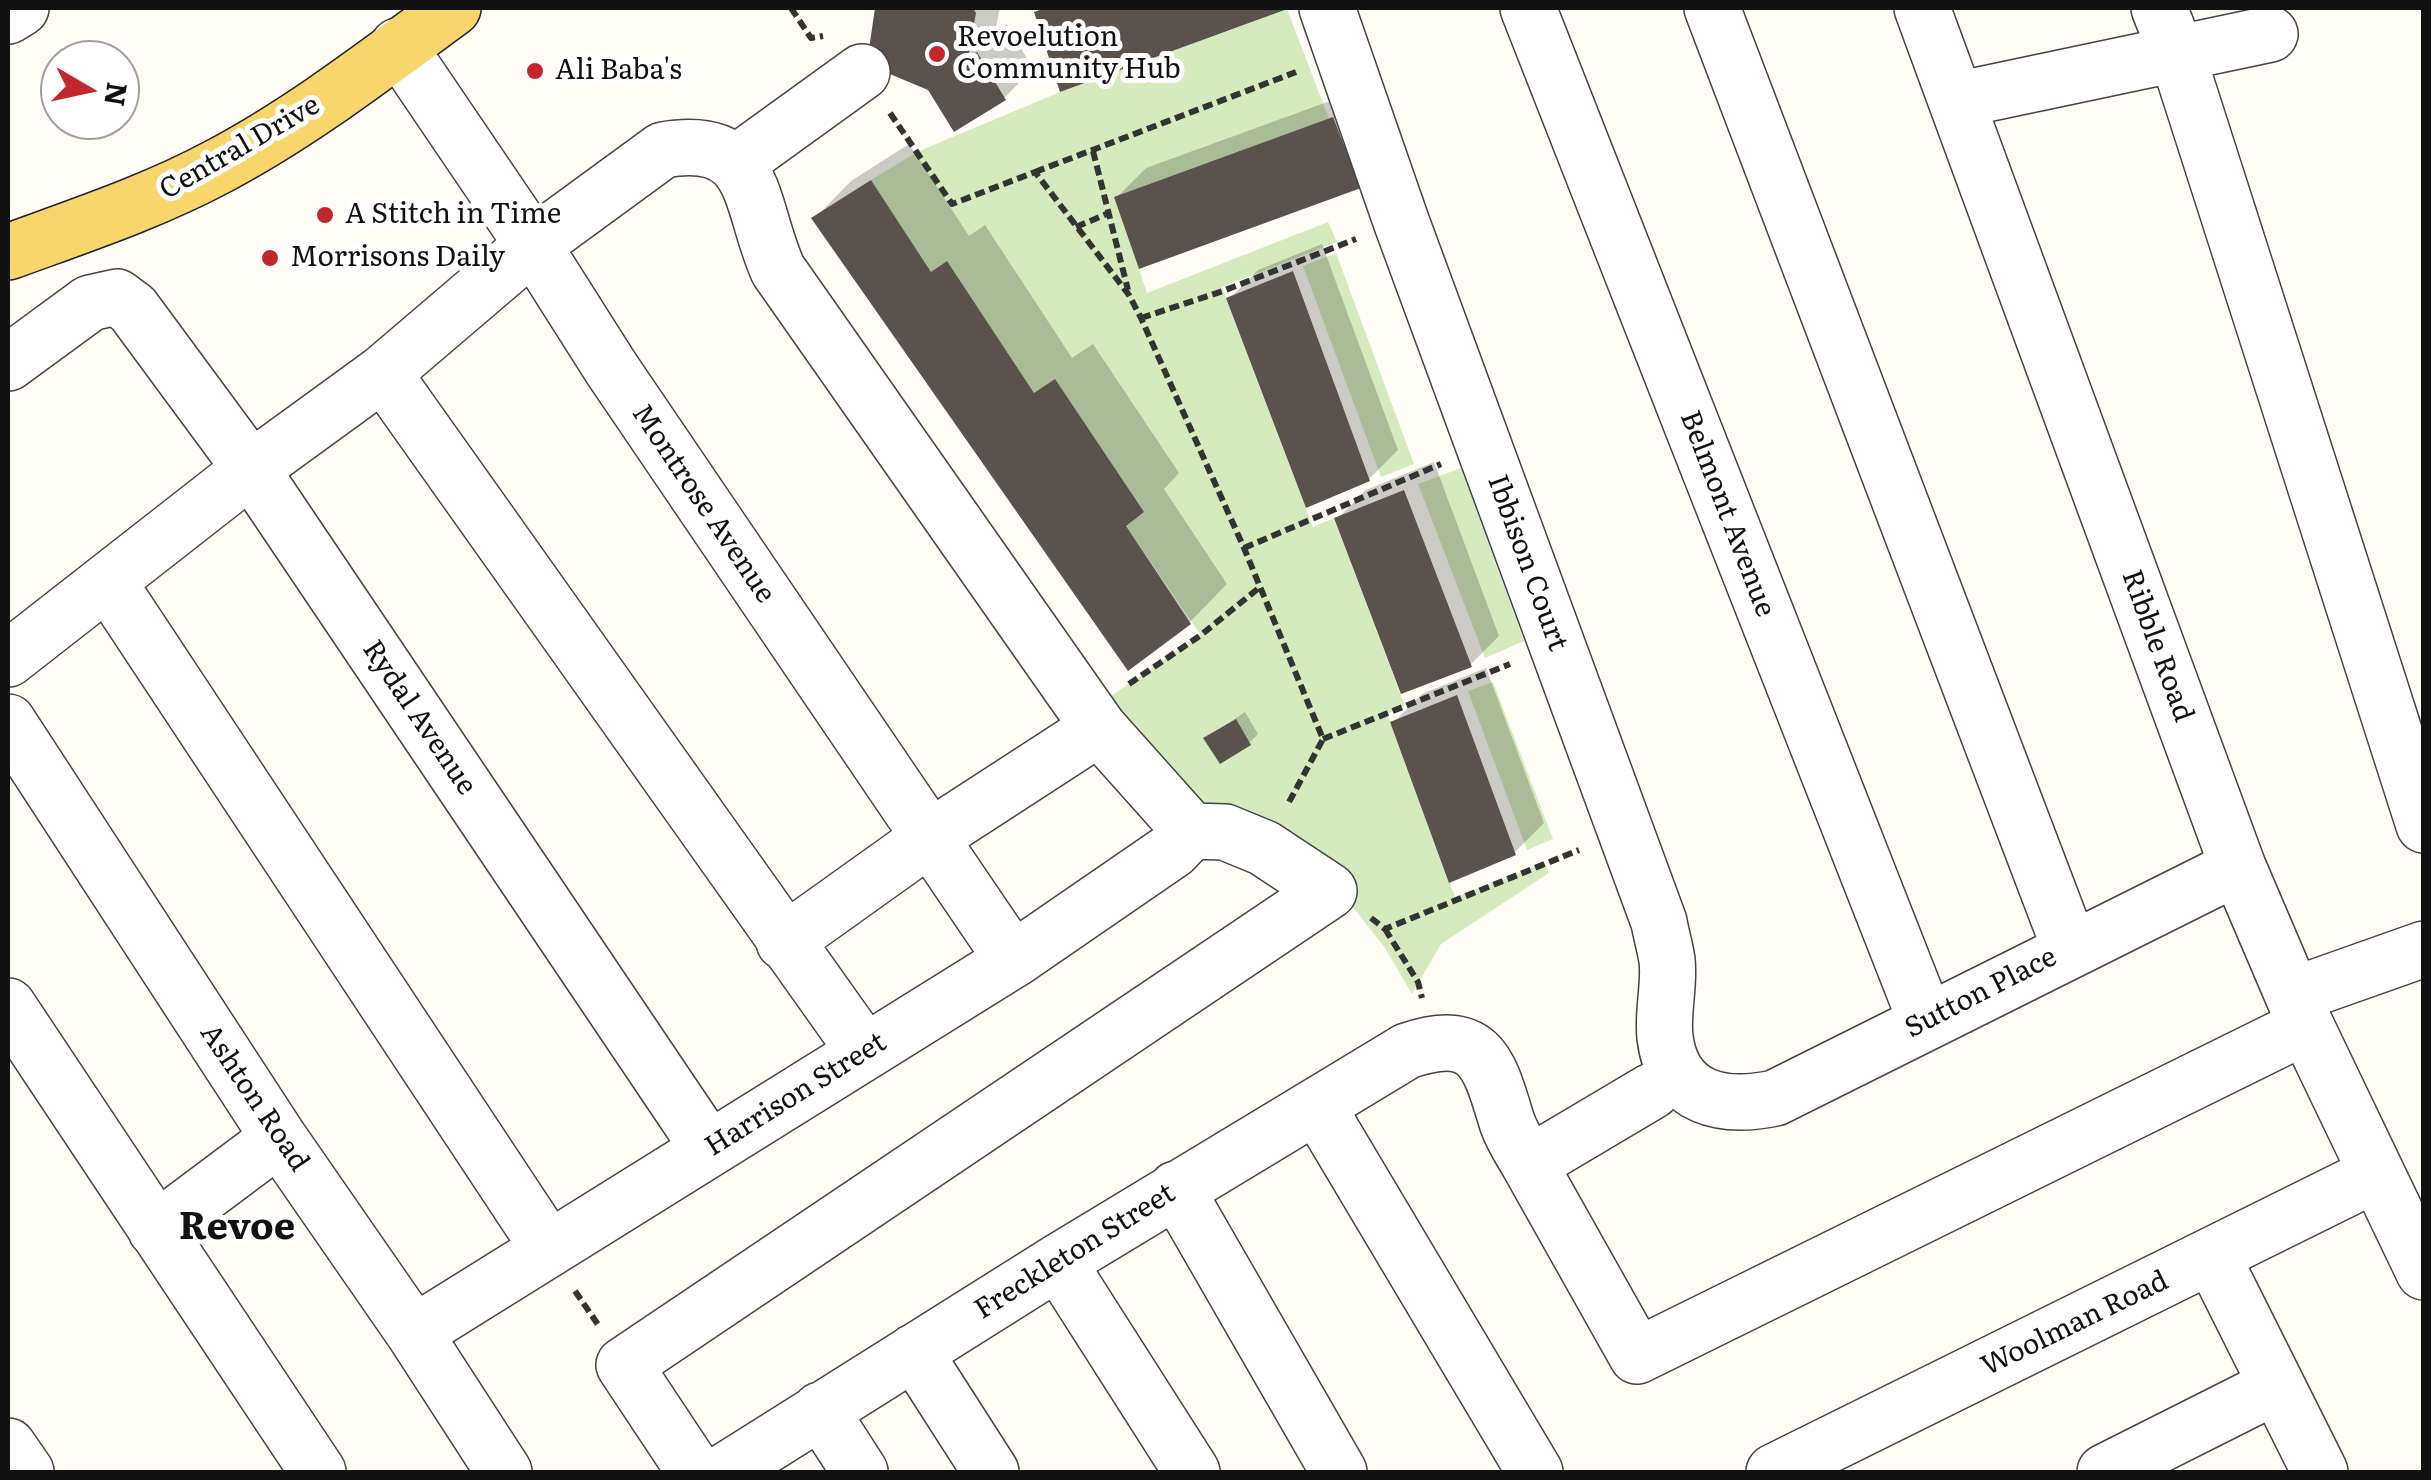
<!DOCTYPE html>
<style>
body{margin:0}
#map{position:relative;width:2431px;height:1480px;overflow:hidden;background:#fffdf5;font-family:Literata,serif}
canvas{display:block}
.frame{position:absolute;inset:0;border:10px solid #111;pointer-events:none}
.north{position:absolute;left:40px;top:40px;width:100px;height:100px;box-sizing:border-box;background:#fff;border:2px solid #a0a0a0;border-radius:50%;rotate:99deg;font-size:28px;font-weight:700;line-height:40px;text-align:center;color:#111}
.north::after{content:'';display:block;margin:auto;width:35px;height:45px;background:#c4262e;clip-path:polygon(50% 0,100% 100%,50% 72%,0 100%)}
</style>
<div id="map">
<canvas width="2431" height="1480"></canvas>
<div class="frame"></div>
<div class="north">N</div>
</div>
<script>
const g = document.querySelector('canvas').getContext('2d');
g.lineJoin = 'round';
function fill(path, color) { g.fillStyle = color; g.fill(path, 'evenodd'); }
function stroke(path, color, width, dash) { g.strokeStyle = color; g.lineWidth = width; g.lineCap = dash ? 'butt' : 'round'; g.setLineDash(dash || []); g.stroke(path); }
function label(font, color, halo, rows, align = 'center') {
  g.font = font + ' Literata,serif'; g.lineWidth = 10; g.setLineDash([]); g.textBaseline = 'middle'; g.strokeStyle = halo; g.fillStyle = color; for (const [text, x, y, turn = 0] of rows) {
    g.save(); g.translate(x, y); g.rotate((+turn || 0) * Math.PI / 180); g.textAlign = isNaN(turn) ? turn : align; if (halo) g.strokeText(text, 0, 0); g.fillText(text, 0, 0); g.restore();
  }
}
const green = new Path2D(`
 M1287,9L1329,119L1115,197L1147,293L1328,222L1337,242L1222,287L1313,527L1334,518L1405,706L1387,714L1455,897L1545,863L1549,873L1441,944L1412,994L1385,948L1349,902L1225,832L1088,712L1200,634L1126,526L1055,380L1034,393L947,261L931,272L871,180L917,152L1060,92Z
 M1336,253L1414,464L1381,477L1303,266Z
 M1461,468L1524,641L1485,658L1418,484Z
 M1493,682L1553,839L1527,850L1468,691Z`);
const shadow = new Path2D(`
 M877,8H1000L995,31L1007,24L1033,69L1004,98L872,48Z
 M1041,8H1284L1062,89L1036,12Z
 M1363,89L1359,186L1117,197L1146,168Z
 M909,144L969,236L985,225L1072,358L1093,344L1179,473L1164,489L1227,584L1190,622L1128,667L814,219L851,181Z
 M1322,244L1398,450L1369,479L1229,299L1258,270Z
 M1434,462L1499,636L1470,665L1337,519L1366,490Z
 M1486,668L1544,823L1515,852L1393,723L1422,694Z
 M1245,712L1258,734L1249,743L1207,738Z`);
const building = new Path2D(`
 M875,8H973L976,13L968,57L977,52L1006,100L954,132L928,90L885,72L869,49Z
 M1046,8H1290L1060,92L1034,12Z
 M1333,117L1361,188L1139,269L1114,197Z
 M871,180L931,272L947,261L1034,393L1055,379L1144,512L1126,526L1191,624L1128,671L811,218Z
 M1293,271L1370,481L1306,508L1226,298Z
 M1404,490L1472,667L1401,694L1334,518Z
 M1457,695L1516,855L1449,883L1390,722Z
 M1236,719L1251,745L1220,764L1203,738Z`);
const path = new Path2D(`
 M791,8L811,38L823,36
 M890,113L952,204L1035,172L1129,295L1141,318L1244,548L1323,739L1288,804
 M1093,151L1128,290
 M1035,172L1296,72
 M1076,227L1109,213
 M1141,318L1223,291L1356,239
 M1244,548L1441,464
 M1129,684L1201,635L1260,587
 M1323,739L1510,664
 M1371,918L1385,929L1579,850
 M1385,929L1418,982L1422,998
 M575,1291L599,1326`);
const minor = new Path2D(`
 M1327,8L1401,221L1659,922C1661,934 1665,947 1667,960C1670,985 1662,1012 1665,1037C1672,1100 1724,1109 1775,1098L2238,867
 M1528,8L1926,1021
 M1712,8L2070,948
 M1922,8L2238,867L2306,1026L2424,1272
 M2159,8L2176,51L2424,825
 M8,16L21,8
 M398,46L533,245L611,368L1013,960
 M1957,100L2270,34
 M736,163L862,72
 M8,363L90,303L117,297L133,309L251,469L709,1149
 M383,373L865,1052
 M108,582L549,1249
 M8,659L251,469L383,373L533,245L663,150C760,133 748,203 778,270L1099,728L1191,831L1173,850L1013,960L414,1333
 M8,722L279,1138L414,1333L504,1472
 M784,942L931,837L1099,728
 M2294,995L2424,949
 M8,1006L318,1472
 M1317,1106L1535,1472
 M1529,1164L1637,1356L2306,1026
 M1176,1189L1339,1472
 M156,1230L279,1138
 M2212,1256L2320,1472
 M1058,1262L1192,1472
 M914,1352L991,1472
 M820,1410L860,1472
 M8,1446L26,1472
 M695,1472L624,1365L1329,891L1264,848L1225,832L1191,831
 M724,1472L1058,1262L1407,1051C1481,1026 1489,1063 1507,1122C1512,1137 1521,1150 1529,1164L1652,1091
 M1774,1472L2376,1174
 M2105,1472L2276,1386`);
const major = new Path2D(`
 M8,252C79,226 152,202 219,166C302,122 378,63 453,8`);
const markers = [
 [937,54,10,"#c4262e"],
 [535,71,10,"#c4262e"],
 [325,215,10,"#c4262e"],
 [270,258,10,"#c4262e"]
];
const poiNames = [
 ["Revoelution",957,38],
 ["Community Hub",957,70],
 ["Ali Baba's",555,71],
 ["A Stitch in Time",345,215],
 ["Morrisons Daily",290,258]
];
const streetNames = [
 ["Central Drive",240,148,-30],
 ["Montrose Avenue",703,504,56],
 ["Belmont Avenue",1727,514,69],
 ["Ibbison Court",1527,563,70],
 ["Ribble Road",2157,646,70],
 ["Rydal Avenue",419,718,56],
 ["Sutton Place",1981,993,-27],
 ["Harrison Street",796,1095,-32],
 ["Ashton Road",254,1098,56],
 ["Freckleton Street",1075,1252,-32],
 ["Woolman Road",2075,1324,-26]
];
const districtNames = [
 ["Revoe",237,1228]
];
fill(green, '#d5ebbd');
fill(shadow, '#0003');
fill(building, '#5a524d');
stroke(minor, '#444', 58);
stroke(major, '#222', 58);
stroke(path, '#333', 6, [10, 5]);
stroke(minor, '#fff', 55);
stroke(major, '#f9d66b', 55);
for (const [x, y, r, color] of markers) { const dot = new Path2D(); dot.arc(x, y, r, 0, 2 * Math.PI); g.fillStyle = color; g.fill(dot); stroke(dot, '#fff', 4); }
label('28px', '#111', '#fff', poiNames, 'left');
label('28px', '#111', '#fff', streetNames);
label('bold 38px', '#111', '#fff', districtNames);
</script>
